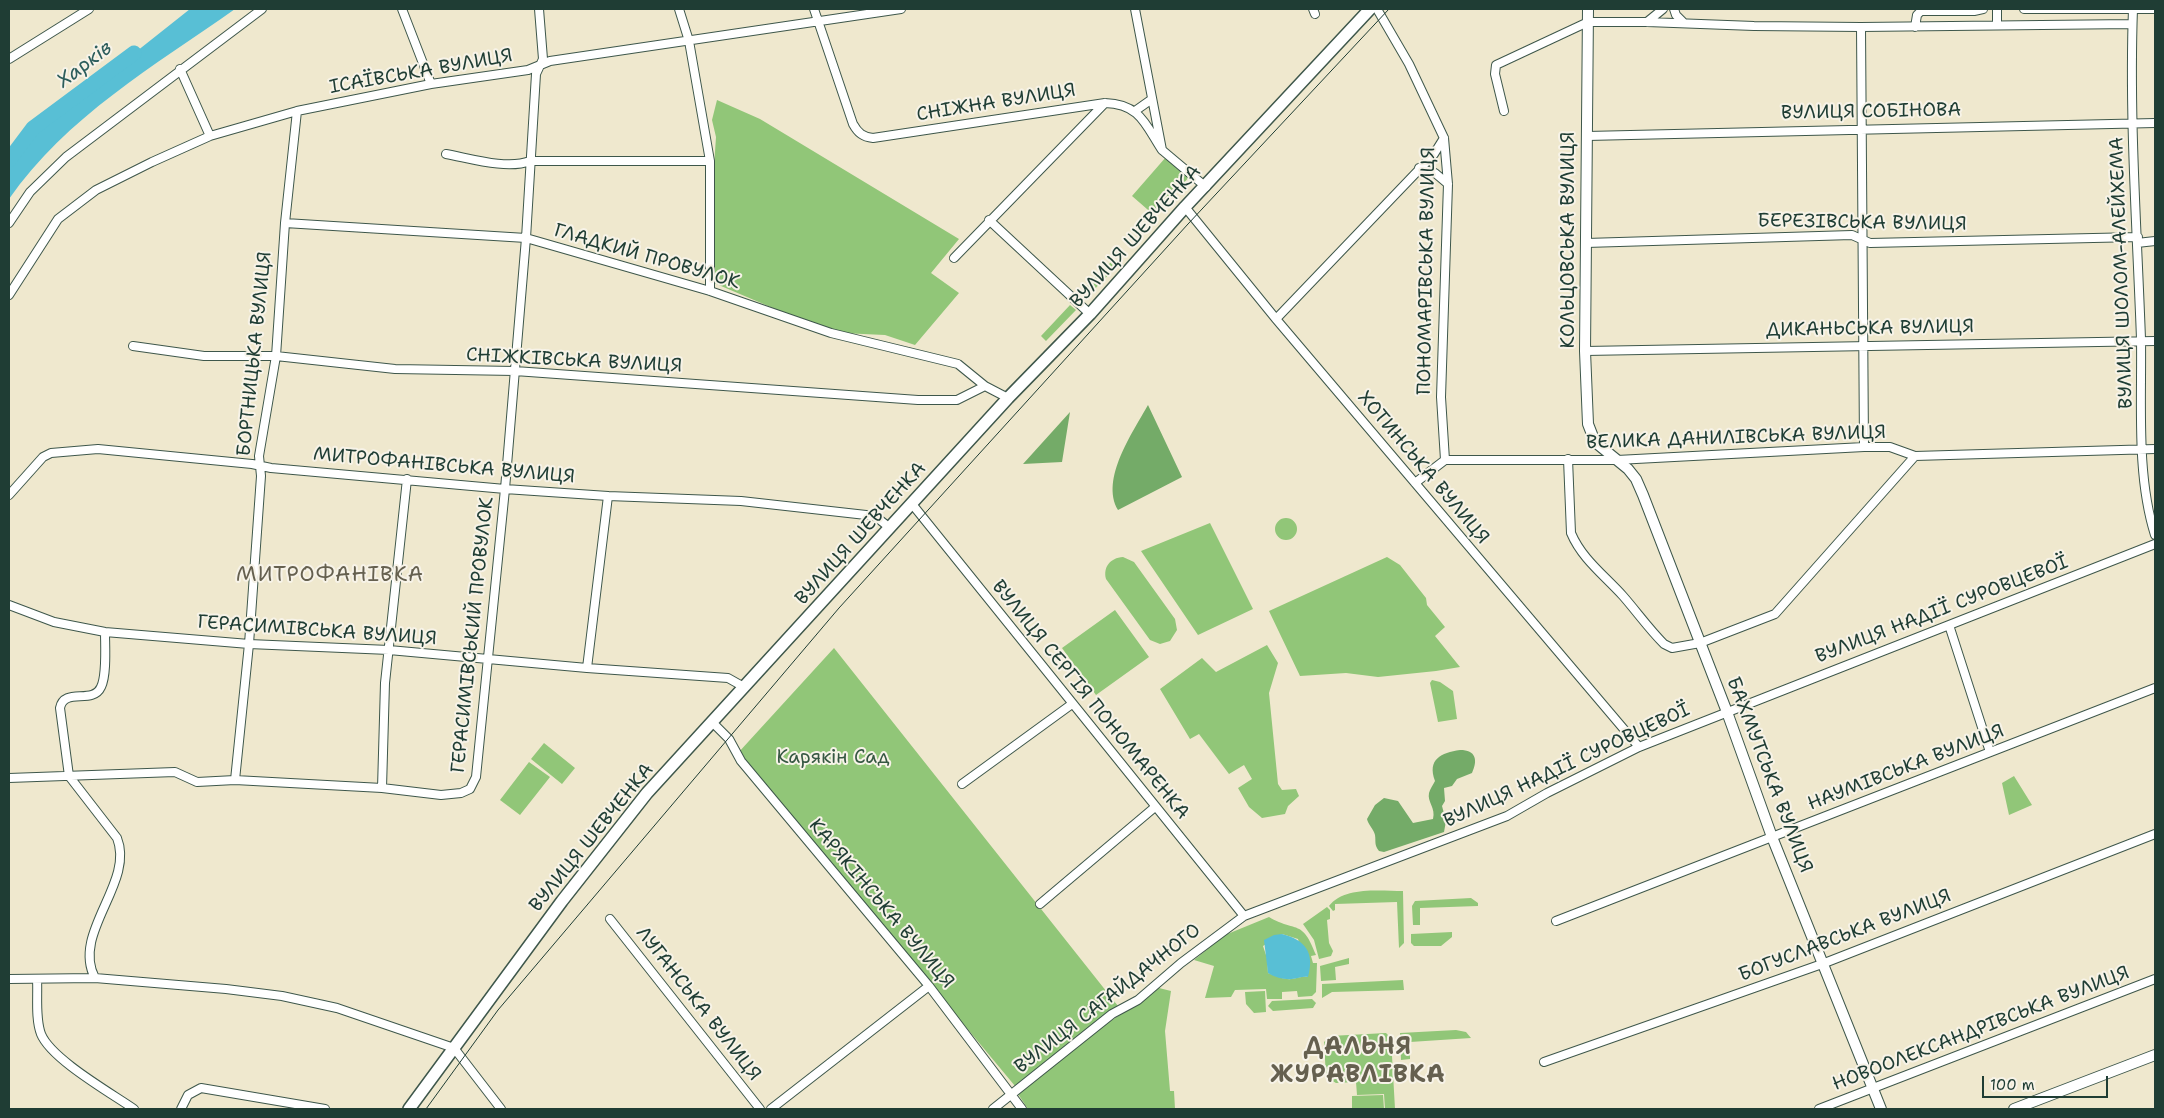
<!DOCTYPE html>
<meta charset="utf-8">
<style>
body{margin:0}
#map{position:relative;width:2164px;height:1118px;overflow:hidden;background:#efe8ce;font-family:"Shantell Sans",sans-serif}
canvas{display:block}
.frame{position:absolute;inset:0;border:10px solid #1f3d34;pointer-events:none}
.scale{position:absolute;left:1982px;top:1076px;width:126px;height:22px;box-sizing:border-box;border:2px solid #1f3d34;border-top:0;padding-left:6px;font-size:15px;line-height:18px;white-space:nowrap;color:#1f3d34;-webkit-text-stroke:4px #f7f3e8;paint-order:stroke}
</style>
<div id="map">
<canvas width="2164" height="1118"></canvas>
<div class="frame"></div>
<div class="scale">100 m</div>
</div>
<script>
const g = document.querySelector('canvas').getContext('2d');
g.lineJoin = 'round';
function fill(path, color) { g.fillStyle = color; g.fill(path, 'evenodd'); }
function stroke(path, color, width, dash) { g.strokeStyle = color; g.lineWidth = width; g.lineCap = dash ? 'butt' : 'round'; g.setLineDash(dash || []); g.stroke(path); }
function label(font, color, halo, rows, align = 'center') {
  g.font = font + ' "Shantell Sans",sans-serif'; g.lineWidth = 4; g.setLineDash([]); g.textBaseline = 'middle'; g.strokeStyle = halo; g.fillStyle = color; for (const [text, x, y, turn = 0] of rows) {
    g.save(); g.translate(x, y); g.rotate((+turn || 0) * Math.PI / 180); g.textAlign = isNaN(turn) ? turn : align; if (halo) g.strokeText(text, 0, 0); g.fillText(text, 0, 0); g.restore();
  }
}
const green = new Path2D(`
 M717,100L760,119L959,239L931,273L959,293L915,345L885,335L841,333L794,317L714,283L712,197L716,137L712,120Z
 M1166,157L1189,177L1155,216L1132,196Z
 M1112,261L1117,266L1087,297L1081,292Z
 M1070,305L1076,310L1046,341L1041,336Z
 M1275 529a11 11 0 1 1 22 0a11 11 0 1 1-22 0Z
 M1210,523L1253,609L1198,635L1141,551Z
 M1123,557L1134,562L1175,619L1177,630L1170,641L1160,644L1150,640L1106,579C1103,567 1110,558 1123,557Z
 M1387,557L1400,565L1426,598L1427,605L1445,627L1435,636L1460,667L1436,671L1378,677L1346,673L1300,676L1269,611Z
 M1115,610L1149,657L1096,695L1062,648Z
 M1267,645L1278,663L1269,693L1278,784L1282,790L1296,789L1299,796L1288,806L1285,814L1262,818L1249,807L1238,788L1252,779L1244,765L1229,774L1199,734L1190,739L1160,689L1202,658L1216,672Z
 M834,648L1118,1006L1015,1086L738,753Z
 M1432,680L1440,682L1453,691L1457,719L1438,722L1430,683Z
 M544,743L575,768L562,784L531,759Z
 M529,762L550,777L520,815L500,800Z
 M2014,776L2032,805L2009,815L2002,783Z
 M1403,891L1404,943L1399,948L1397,902L1335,904V910L1333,911L1329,906C1344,886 1381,891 1403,891Z
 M1471,898L1478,903V906L1420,908V925H1413L1412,906L1415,901Z
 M1327,907L1330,910V919L1327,920L1329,943L1333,951L1331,956L1319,959L1314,940L1303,924Z
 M1269,917C1296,933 1302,918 1316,955L1311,956L1313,963H1317L1316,992L1312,996L1298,997L1297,991L1282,992V999H1267L1266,989L1235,990L1231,997L1205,998L1214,966L1194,960L1225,935ZM1282,934L1298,939L1308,977C1302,976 1298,978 1292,979C1285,980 1275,976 1268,973L1267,958L1263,946Z
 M1452,932V937L1441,946H1414L1411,943V934Z
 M1349,958V964L1335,967L1336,980L1321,981L1320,966Z
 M1403,980L1404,990L1332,992L1322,998V984Z
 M1155,987L1171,991L1165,1031L1170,1091H1174L1175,1109H1028L1018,1094L1091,1034L1147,997Z
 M1265,991L1266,1012L1254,1013L1246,1004L1245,992Z
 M1312,999L1316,1003L1313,1008L1273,1011L1268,1006L1272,1001Z
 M1456,1030L1466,1032L1471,1038L1410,1042V1059L1401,1060L1400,1033Z
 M1386,1033L1391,1038L1395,1109H1385L1384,1094L1357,1095L1356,1082L1336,1083L1326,1077L1324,1042L1330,1036Z
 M1383,1095L1384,1109H1352V1096Z`);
const forest = new Path2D(`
 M1148,405L1182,477L1118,510C1100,479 1133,432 1148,405Z
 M1070,412L1062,462L1023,464Z
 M1460,750C1476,750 1478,760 1472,773L1457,779L1452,786L1444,788L1445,801L1442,806L1446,821L1444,832L1384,852L1379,851C1374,845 1376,841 1375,835C1374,830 1368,824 1367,819L1375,805L1384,798L1398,801L1413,823L1433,819C1436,808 1427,802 1429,793C1430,789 1433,785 1435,781C1427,759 1441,753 1460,750Z`);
const water = new Path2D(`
 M190,9H235C154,66 66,117 9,199V162L26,139Z
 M1282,934C1305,940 1315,952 1308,977C1302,976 1298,979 1292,979C1285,980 1274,977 1268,973L1264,940L1274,935Z`);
const river = new Path2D(`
 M9,160L33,128L134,53`);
const street = new Path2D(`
 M402,9L431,84
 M679,9L689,41L710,161V291
 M814,9L853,124C858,133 863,137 873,138L1105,103C1140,104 1145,124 1162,150
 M1135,9L1162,150L1206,187
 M1313,9L1315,14
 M1377,9L1409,64L1444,138L1448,184L1441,397L1445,460
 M1674,9L1676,15L1684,23
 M1997,9V25
 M2024,9H2155
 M2133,9C2129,118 2137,229 2141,339C2142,402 2136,475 2155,535
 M1647,22L1663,9
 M1861,27L1864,447
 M1915,27L1917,15L1921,11H1974L1983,9
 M9,59L89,9
 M180,69L210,136
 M1135,111L1152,99
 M1504,111L1495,74L1496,65L1588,22H1647L1754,26L1861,27L2132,24
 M1587,136L2155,123
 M446,154C469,158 507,170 530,161H710
 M1419,168L1435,173L1448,184
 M1185,207L1276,319L1639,747
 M989,220L1090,314
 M9,223L30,192L66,157L262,9
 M285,223L526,238L710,291L831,333L958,364L985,386
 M1586,243L1852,235L1870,243L2138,237
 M2137,243L2155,241
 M954,258L1105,103
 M9,295L58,219L96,190L152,162L210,136L297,111L431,84L528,70L550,61L901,9
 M1276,319L1434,154L1444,138
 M133,346L204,356H276L395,369L515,371L918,400H957L985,386L1008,398
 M1585,351L2155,341
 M1568,459L1571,533C1582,559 1604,575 1623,596C1637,612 1649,629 1664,644L1672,648L1700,643L1775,614L1915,456
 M1415,483L1445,460H1617L1864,447H1890L1915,456L2155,449
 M9,495L43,457L51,453L98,449L252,464L271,468L505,489L608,496L741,501L875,516L890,528
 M912,504L1244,916
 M9,605L54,622L105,632L249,644L389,650L587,668L728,678L744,687
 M1949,625L1990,752
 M587,668L608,496
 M712,722L729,739L741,761L929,986L1022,1109
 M9,778L175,772L197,782L235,780L382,788L441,795L461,793L470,789L476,777L505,489L526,238L536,74L543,59L539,9
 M235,780L249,644L261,476L259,456L276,356L285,223L297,111
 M962,784L1072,704
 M382,788L385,683L407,479
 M1040,904L1155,807
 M610,919L760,1109
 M1556,921L2155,688
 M95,978C71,933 135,883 117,838L69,776L60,708C64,687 93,705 101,687C107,675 105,646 105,632
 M9,979L95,978L226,989L282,996L337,1008L454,1048L501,1109
 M37,979C38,996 35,1018 41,1034C51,1059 111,1093 134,1109
 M1544,1062L1822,964L2155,834
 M181,1109L188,1095L201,1088L325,1109
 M771,1109L929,986
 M993,1109L1112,1014L1138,1000L1181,963L1244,916L1507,816L1547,793L1639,747L2155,544
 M1819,1109L2155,979`);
const secondary = new Path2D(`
 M1588,9L1585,351L1588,424L1595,442L1628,469L1636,479L1643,495L1727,712L1772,837L1881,1109
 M2014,1109L2155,1055`);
const primary = new Path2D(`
 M409,1109L562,901L647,793L1008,398L1090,314L1185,207L1370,9`);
const tram = new Path2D(`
 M426,1109L498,1010L839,608L1188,224L1389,9`);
const streetNames = [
 ["ІСАЇВСЬКА ВУЛИЦЯ",421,72,-10],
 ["СНІЖНА ВУЛИЦЯ",996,103,-9],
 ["ВУЛИЦЯ СОБІНОВА",1871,112,-1],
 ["БЕРЕЗІВСЬКА ВУЛИЦЯ",1862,223,1],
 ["ВУЛИЦЯ ШЕВЧЕНКА",1136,237,-48],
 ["КОЛЬЦОВСЬКА ВУЛИЦЯ",1569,240,-90],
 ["ГЛАДКИЙ ПРОВУЛОК",647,257,16],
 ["ПОНОМАРІВСЬКА ВУЛИЦЯ",1427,271,-89],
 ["ВУЛИЦЯ ШОЛОМ-АЛЕЙХЕМА",2122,273,-92],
 ["ДИКАНЬСЬКА ВУЛИЦЯ",1870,329,-1],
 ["БОРТНИЦЬКА ВУЛИЦЯ",255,354,-84],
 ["СНІЖКІВСЬКА ВУЛИЦЯ",574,361,3],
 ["ВЕЛИКА ДАНИЛІВСЬКА ВУЛИЦЯ",1736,438,-2],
 ["МИТРОФАНІВСЬКА ВУЛИЦЯ",444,466,5],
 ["ХОТИНСЬКА ВУЛИЦЯ",1423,468,50],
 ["ВУЛИЦЯ ШЕВЧЕНКА",861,534,-48],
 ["ВУЛИЦЯ НАДІЇ СУРОВЦЕВОЇ",1942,610,-21],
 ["ГЕРАСИМІВСЬКА ВУЛИЦЯ",317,631,4],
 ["ГЕРАСИМІВСЬКИЙ ПРОВУЛОК",473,635,-84],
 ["ВУЛИЦЯ СЕРГІЯ ПОНОМАРЕНКА",1090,700,51],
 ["ВУЛИЦЯ НАДІЇ СУРОВЦЕВОЇ",1567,766,-25],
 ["НАУМІВСЬКА ВУЛИЦЯ",1906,768,-21],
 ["БАХМУТСЬКА ВУЛИЦЯ",1769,775,69],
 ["ВУЛИЦЯ ШЕВЧЕНКА",592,838,-51],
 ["КАРЯКІНСЬКА ВУЛИЦЯ",881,904,50],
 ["БОГУСЛАВСЬКА ВУЛИЦЯ",1845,936,-21],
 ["ВУЛИЦЯ САГАЙДАЧНОГО",1108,999,-38],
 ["ЛУГАНСЬКА ВУЛИЦЯ",698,1004,52],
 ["НОВООЛЕКСАНДРІВСЬКА ВУЛИЦЯ",1981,1029,-21]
];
const parkNames = [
 ["Карякін Сад",833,758]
];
const waterNames = [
 ["Харків",85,65,-37]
];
const quarterNames = [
 ["МИТРОФАНІВКА",330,576]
];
const districtNames = [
 ["ДАЛЬНЯ",1358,1048],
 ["ЖУРАВЛІВКА",1358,1076]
];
fill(green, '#91c678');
fill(forest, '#74ab68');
fill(water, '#58bfd5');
stroke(river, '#58bfd5', 15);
stroke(street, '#3e574b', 10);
stroke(secondary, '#3e574b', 12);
stroke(primary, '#3e574b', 14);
stroke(street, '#fff', 8);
stroke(secondary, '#fff', 10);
stroke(primary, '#fff', 11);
stroke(tram, '#1f3d34', 1);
label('19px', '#1f3d34', '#f7f3e8', streetNames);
label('19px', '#365842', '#f7f3e8', parkNames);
label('italic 20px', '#2d5e5c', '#f7f3e8', waterNames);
g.letterSpacing = '1px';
label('21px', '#65604f', '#f7f3e8', quarterNames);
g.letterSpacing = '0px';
g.letterSpacing = '1px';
label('bold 24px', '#65604f', '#f7f3e8', districtNames);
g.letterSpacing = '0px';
</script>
